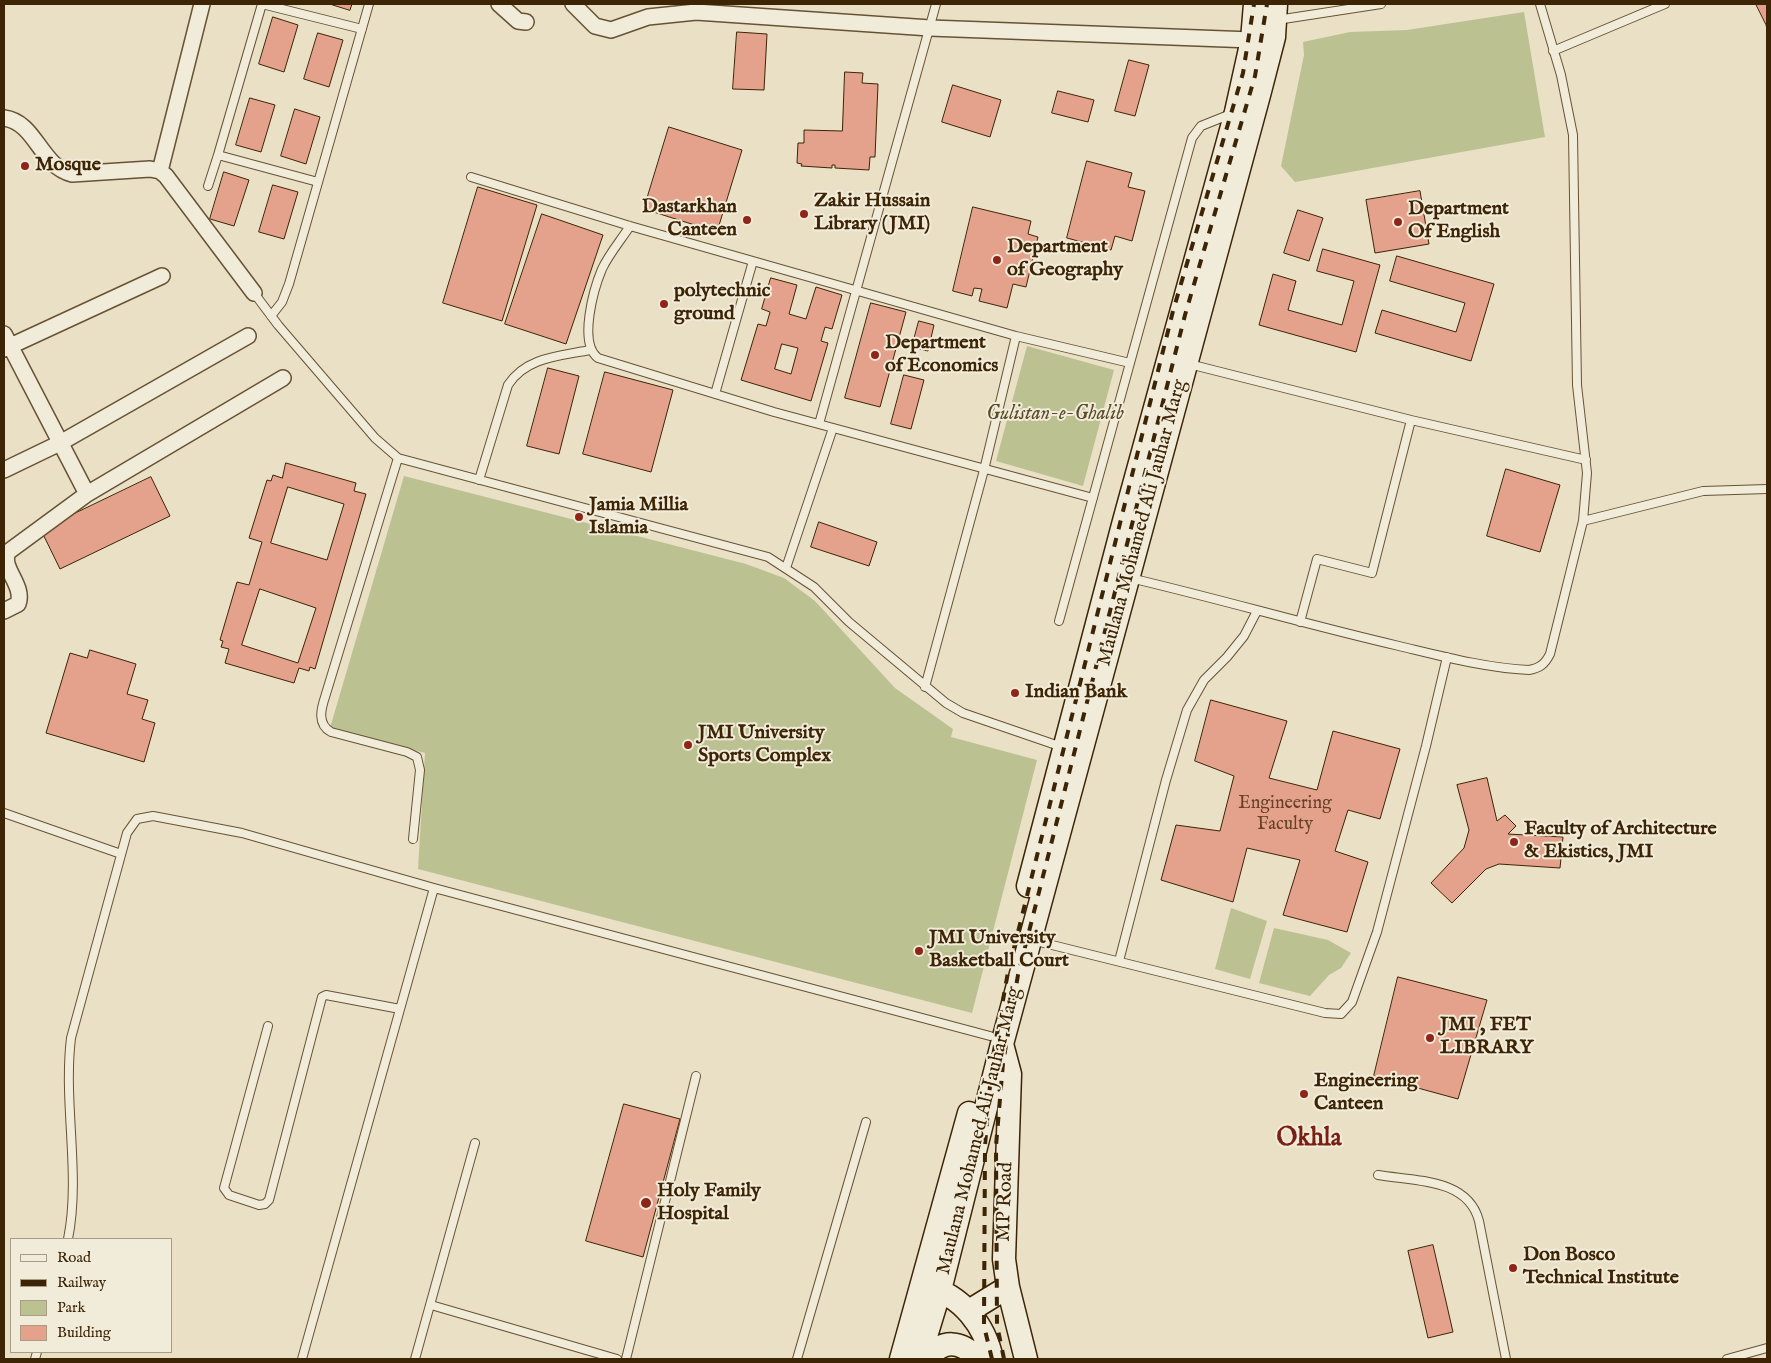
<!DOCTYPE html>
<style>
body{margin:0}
#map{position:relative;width:1771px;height:1363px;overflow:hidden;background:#e9e0c6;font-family:"IM FELL English",serif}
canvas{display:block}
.frame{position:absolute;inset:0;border:5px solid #3c2404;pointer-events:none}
.legend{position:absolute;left:10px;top:1238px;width:162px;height:115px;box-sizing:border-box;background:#f1ebda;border:1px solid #a99b84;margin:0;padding:6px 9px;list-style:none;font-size:15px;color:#3c2404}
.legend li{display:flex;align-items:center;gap:10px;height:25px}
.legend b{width:25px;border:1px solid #a99b84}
</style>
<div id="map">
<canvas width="1771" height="1363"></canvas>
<div class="frame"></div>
<ul class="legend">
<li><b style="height:6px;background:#f1ebda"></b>Road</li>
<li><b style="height:6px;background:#3c2404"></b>Railway</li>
<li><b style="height:14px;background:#bcc191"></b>Park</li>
<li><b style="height:14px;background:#e4a18b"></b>Building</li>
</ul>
</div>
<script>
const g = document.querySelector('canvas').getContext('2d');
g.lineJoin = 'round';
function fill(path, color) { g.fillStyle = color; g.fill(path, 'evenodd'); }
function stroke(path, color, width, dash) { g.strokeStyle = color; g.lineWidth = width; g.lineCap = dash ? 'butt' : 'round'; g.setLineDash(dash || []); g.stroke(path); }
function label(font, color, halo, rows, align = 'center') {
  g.font = font + ' "IM FELL English",serif'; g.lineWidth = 4; g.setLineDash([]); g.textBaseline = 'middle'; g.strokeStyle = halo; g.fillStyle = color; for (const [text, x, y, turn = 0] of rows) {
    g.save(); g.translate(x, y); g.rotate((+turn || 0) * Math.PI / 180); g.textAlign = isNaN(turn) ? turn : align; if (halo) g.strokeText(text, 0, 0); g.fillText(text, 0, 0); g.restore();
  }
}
const green = new Path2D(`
 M1524,12L1545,137L1295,182L1281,166L1304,55L1303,42L1350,32L1407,30Z
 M1027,346L1114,370L1083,486L996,461Z
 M404,476L746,564L784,578L815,601L895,688L953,729L951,737L1037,760L972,1013L418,869L425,753L330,728Z
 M1231,908L1267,921L1250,979L1215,969Z
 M1274,928L1328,940L1351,953L1341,968L1329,975L1310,996L1259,983Z`);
const building = new Path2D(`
 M330,4H352L350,10Z
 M1756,4H1767V29L1766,25Z
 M273,17L298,25L284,72L259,64Z
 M737,32L767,34L764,90L733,89Z
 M318,33L343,40L329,87L304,79Z
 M1129,60L1149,65L1135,116L1115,111Z
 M845,72L863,73L862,83L878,84L875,157H870L869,170L835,168V165H832V168L801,166L802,164L797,163L798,143H804V130L842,131Z
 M953,85L1001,100L990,137L942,122Z
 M1058,91L1094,100L1088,122L1052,113Z
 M250,98L275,105L261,152L236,145Z
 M295,109L320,117L306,164L281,156Z
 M669,127L742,150L717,232L644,209Z
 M1087,161L1132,173L1128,187L1145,191L1132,241L1115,236L1111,250L1067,238Z
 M224,172L249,180L234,226L210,219Z
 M273,185L298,192L284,239L259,232Z
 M478,187L537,205L502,321L443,303Z
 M1420,191L1429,244L1375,253L1366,200Z
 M973,207L1031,221L1028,234L1038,237L1026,287L1013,284L1007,308L979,301L982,289L974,288L972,296L953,291Z
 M1298,210L1323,218L1309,261L1284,253Z
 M542,214L603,235L566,344L505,324Z
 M1323,249L1380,265L1356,352L1259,325L1273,274L1296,281L1288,310L1342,325L1354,281L1317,271Z
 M1397,256L1494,284L1471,361L1375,333L1382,310L1456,332L1465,303L1390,281Z
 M771,278L797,285L789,314L806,319L816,287L842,295L832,329L825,327L821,341L828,343L811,401L741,380L758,324L766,326L770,312L762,309ZM782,344L798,348L791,374L775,369Z
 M871,303L906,312L880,407L845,398Z
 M919,321L934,325L928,351L912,347Z
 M548,368L579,376L559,454L527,446Z
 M605,372L673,390L651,472L583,454Z
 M904,375L924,380L911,429L891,424Z
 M286,463L356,483L354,491L366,494L315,669L310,667L309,671L299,668L294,683L225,663L229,649L221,647L223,641L220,640L237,582L249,585L262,542L249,538L267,480L271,481L273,475L282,478ZM288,487L344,504L327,560L271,543ZM260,589L316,608L298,663L242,645Z
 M1506,469L1560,485L1540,552L1487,536Z
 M151,477L170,516L60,569L41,530Z
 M819,522L877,542L869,566L811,547Z
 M90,650L136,664L127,694L148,700L142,719L155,723L144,762L46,733L70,653L87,658Z
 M1211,700L1287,721L1269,778L1317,790L1333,731L1400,749L1380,819L1348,810L1335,851L1368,862L1347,932L1283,915L1300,860L1247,848L1233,902L1161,880L1176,825L1220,831L1234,776L1195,761Z
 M1487,778L1497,821L1505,815L1516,826L1508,834L1563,837L1560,868L1499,864L1486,869L1452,903L1431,883L1464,848L1469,830L1457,785Z
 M1398,977L1487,1000L1458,1099L1374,1076Z
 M624,1104L680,1119L643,1257L586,1241Z
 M1433,1245L1453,1332L1428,1338L1408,1251Z`);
const service = new Path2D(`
 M262,4L218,155L318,182
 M262,4L362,29
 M1277,20L1381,4
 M1553,51L1665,4
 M471,177L630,226L1016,336L1130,363L1192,138L1201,126L1231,114
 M208,186L218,155
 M630,226C621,240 609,254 602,269C594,288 578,343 598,358L774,412L1093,498
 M254,293L278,325L375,438L398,458L768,557L814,587L849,622L946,703L963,713L1062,747
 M271,316L282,302L289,284L369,4
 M1189,364L1411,420L1586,460
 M715,394L753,261
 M819,424L936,4
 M398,458L325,697C321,709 317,724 331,732L407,752L417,757L420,770L413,839
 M479,480L508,385C526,357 560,356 590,350
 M1583,521L1703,491L1767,489
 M786,568L833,428
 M1130,578C1220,599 1308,625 1399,646C1441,656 1486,668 1529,670C1540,668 1545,664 1550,654L1583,521L1587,473L1577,385L1573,135L1561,75L1540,4
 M1059,621L1130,363
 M1300,622L1317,559L1372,573L1411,420
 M925,687L984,470L1016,336
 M4,813L121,854
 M1032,940L1325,1013L1341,1014L1352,1002L1377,932L1426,746L1447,657
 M1119,961L1166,780L1187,710L1204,680L1227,657L1244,636L1257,611
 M268,1026L224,1188L229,1195L259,1205L265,1204L269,1200L322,997L326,995L400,1009
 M1378,1175C1414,1181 1468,1178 1479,1221L1506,1359
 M68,1239C81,1175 63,1104 71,1038L127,833L137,819L153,816L242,833L434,888L990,1036
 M431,1305L617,1359
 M35,1359L37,1352
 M302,1359L434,888
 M415,1359L475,1143
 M626,1359L696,1076
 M797,1359L866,1122
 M1727,1359L1767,1348`);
const minor = new Path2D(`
 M499,4L518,21L526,22
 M573,4L595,26L611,30L648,17L696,12L930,28L1252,40
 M4,118C36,122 40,166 72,174L150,169L160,171L166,176L254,293
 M160,171L202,4
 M4,334L87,494
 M4,349L162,276
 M4,470L60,443L248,336
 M4,611L18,604C25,585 0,568 8,552L87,494L283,378`);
const secondary = new Path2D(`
 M1028,886L1124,521L1236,112L1252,40L1255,4
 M1002,1044L1010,1074L1004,1259L1008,1287L1026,1359
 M927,1287C962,1295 985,1326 992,1359
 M969,1311L1008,1287
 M901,1359L969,1113
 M919,1359L940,1290L1002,1044L1259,95L1274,37L1276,4
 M928,1359C942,1338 962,1341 978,1359`);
const rail = new Path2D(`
 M992,1359L984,1326L985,1145L992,1062L1008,972L1173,311L1243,73L1254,4
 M1004,1359L997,1325L996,1146L1003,1063L1018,975L1185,315L1255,76L1267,4`);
const markers = [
 [25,166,5,"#8f2418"],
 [804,214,5,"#8f2418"],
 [747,220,5,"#8f2418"],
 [1398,222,5,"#8f2418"],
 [997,260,5,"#8f2418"],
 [664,304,5,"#8f2418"],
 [875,355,5,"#8f2418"],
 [579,517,5,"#8f2418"],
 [1015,693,5,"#8f2418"],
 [688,745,5,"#8f2418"],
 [1514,842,5,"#8f2418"],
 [919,951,5,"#8f2418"],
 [1430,1038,5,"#8f2418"],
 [1304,1094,5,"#8f2418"],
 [646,1203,6,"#8f2418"],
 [1513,1268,5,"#8f2418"]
];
const numberNames = [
 ["Engineering",1285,804],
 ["Faculty",1285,825]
];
const poiNames = [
 ["Mosque",35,166],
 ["Zakir Hussain",814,202],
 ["Library (JMI)",814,225],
 ["Dastarkhan",737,208,"right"],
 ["Canteen",737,231,"right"],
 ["Department",1408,210],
 ["Of English",1408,233],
 ["Department",1007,248],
 ["of Geography",1007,271],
 ["polytechnic",674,292],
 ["ground",674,315],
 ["Department",885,344],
 ["of Economics",885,367],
 ["Jamia Millia",589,506],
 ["Islamia",589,529],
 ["Indian Bank",1025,693],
 ["JMI University",698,734],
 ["Sports Complex",698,757],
 ["Faculty of Architecture",1524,830],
 ["& Ekistics, JMI",1524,853],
 ["JMI University",929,939],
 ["Basketball Court",929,962],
 ["JMI , FET",1440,1026],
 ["LIBRARY",1440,1049],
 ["Engineering",1314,1082],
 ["Canteen",1314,1105],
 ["Holy Family",657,1192],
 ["Hospital",657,1215],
 ["Don Bosco",1523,1256],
 ["Technical Institute",1523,1279]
];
const parkNames = [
 ["Gulistan-e-Ghalib",1055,415]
];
const streetNames = [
 ["Maulana Mohamed Ali Jauhar Marg",1143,523,-75],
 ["Maulana Mohamed Ali Jauhar Marg",980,1131,-76],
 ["MP Road",1006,1202,-88]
];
const districtNames = [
 ["Okhla",1309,1140]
];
fill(green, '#bcc191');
fill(building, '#e4a18b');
stroke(building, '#3c2404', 1);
stroke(service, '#675334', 10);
stroke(minor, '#675334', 18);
stroke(secondary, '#3c2404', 25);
stroke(service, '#f1ebda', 8);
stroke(minor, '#f1ebda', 15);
stroke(secondary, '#f1ebda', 22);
stroke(rail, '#3c2404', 4, [9, 9]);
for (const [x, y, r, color] of markers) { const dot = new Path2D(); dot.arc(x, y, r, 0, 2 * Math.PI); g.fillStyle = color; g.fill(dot); stroke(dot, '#f1ebda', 2); }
label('18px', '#664326', null, numberNames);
label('bold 20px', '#3c2404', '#f1ebda', poiNames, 'left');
label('italic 20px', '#5c4b27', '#f1ebda', parkNames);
label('20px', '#3c2404', '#f1ebda', streetNames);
label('bold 25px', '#7a1f14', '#f1ebda', districtNames);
</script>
